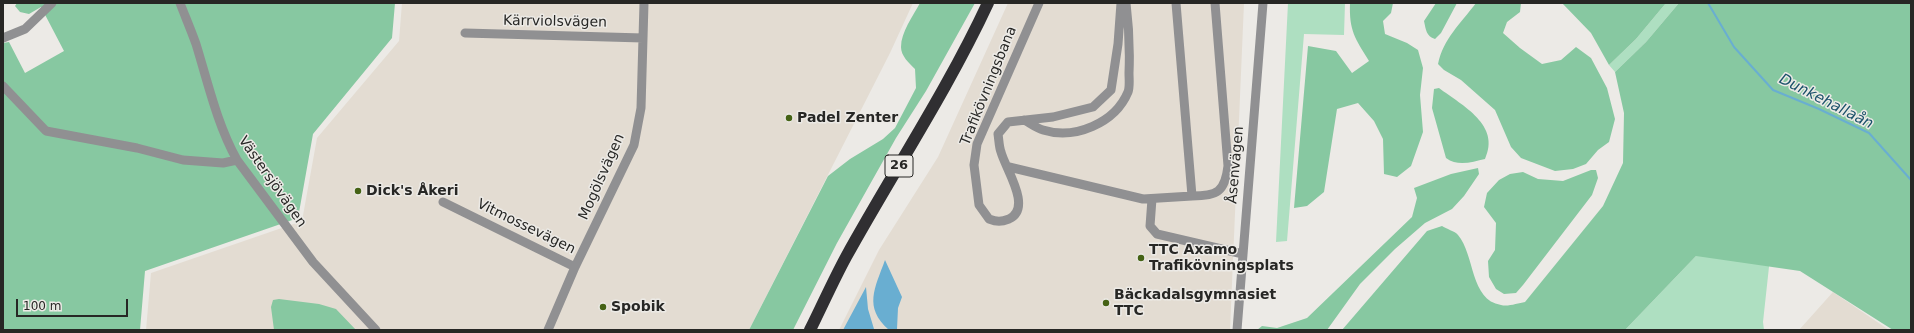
<!DOCTYPE html>
<meta charset="utf-8">
<style>
body{margin:0}
#map{position:relative;width:1914px;height:333px;overflow:hidden;background:#eceae6;font-family:"DejaVu Sans",sans-serif}
canvas{display:block}
.frame{position:absolute;inset:0;border:4px solid #272725;pointer-events:none}
.scale{position:absolute;left:16px;top:299px;width:112px;height:18px;box-sizing:border-box;border:2px solid #272725;border-top:0;padding-left:5px;font-size:12px;line-height:14px;white-space:nowrap;color:#272725;-webkit-text-stroke:3px #eceae6;paint-order:stroke}
</style>
<div id="map">
<canvas width="1914" height="333"></canvas>
<div class="frame"></div>
<div class="scale">100 m</div>
</div>
<script>
const g = document.querySelector('canvas').getContext('2d');
g.lineJoin = 'round';
function fill(path, color) { g.fillStyle = color; g.fill(path, 'evenodd'); }
function stroke(path, color, width, dash) { g.strokeStyle = color; g.lineWidth = width; g.lineCap = dash ? 'butt' : 'round'; g.setLineDash(dash || []); g.stroke(path); }
function label(font, color, halo, rows, align = 'center') {
  g.font = font + ' "DejaVu Sans",sans-serif'; g.lineWidth = 3; g.setLineDash([]); g.textBaseline = 'middle'; g.strokeStyle = halo; g.fillStyle = color; for (const [text, x, y, turn = 0] of rows) {
    g.save(); g.translate(x, y); g.rotate((+turn || 0) * Math.PI / 180); g.textAlign = isNaN(turn) ? turn : align; if (halo) g.strokeText(text, 0, 0); g.fillText(text, 0, 0); g.restore();
  }
}
const built = new Path2D(`
 M402,3H913L890,53L749,330H146L151,273L302,221L317,138L399,41Z
 M1008,3H1244L1230,330H839L879,250L938,157Z
 M1833,292L1889,330H1799Z`);
const green = new Path2D(`
 M1288,3H1345L1344,35L1304,34L1287,241L1276,242Z
 M1666,3H1679L1646,42L1615,72L1609,65L1636,39Z
 M1773,230L1763,322L1764,330H1625L1696,256Z`);
const forest = new Path2D(`
 M17,3H395L392,38L313,134L298,218L145,271L140,330H3V43L9,42L25,73L64,51L41,7L29,14L20,12L15,6Z
 M920,3H975L926,91L896,138L837,243L793,330H749L828,176L850,159L883,139L895,128L916,88L915,69C909,63 901,56 901,47C901,32 913,16 920,3Z
 M1350,3H1393L1391,13L1383,21L1385,34L1407,43L1418,50L1423,68L1420,95L1423,132L1411,166L1397,177L1384,174L1383,139L1374,121L1358,103L1337,109L1324,192L1307,206L1294,208L1308,46L1336,51L1352,73L1369,61C1355,38 1349,31 1350,3Z
 M1436,3H1457L1441,33L1435,39C1426,36 1426,30 1424,21Z
 M1476,3H1521L1520,12L1507,22L1503,33L1520,48L1542,64L1561,60L1576,47L1591,58L1607,88L1615,119L1609,142L1598,150L1586,164L1573,169L1555,171L1521,158L1511,147L1495,110L1461,80L1444,70L1438,64C1443,39 1461,23 1476,3Z
 M1562,3H1666L1636,39L1609,65L1591,33Z
 M1679,3H1911V330H1893L1800,271L1696,256L1625,330H1342L1427,231L1442,226C1446,229 1455,231 1458,235C1475,255 1470,300 1501,305C1508,307 1518,303 1525,302L1603,206L1623,163L1624,113L1615,72L1646,42Z
 M1439,88C1463,106 1501,125 1485,159C1472,162 1458,167 1446,158L1432,108L1434,89Z
 M1478,168L1479,174L1464,196L1452,209L1425,223L1395,249L1360,284L1327,330H1257L1262,326L1277,328L1307,318L1412,217L1417,198L1414,188L1451,174Z
 M1591,170H1596L1598,178L1592,195L1523,285L1516,293L1504,294L1496,289L1489,277L1488,261L1495,250L1496,223L1484,207L1487,193L1499,180L1510,174L1523,172L1538,179L1563,181Z
 M279,299L319,304L336,309L356,330H274L271,307L273,300Z`);
const water = new Path2D(`
 M885,260L902,297L898,308L897,329L889,330C863,307 875,288 885,260Z
 M866,287L868,309L874,329L843,330Z`);
const stream = new Path2D(`
 M1708,3L1734,47L1773,90L1819,109L1869,133L1911,180`);
const minor = new Path2D(`
 M180,3C185,16 191,30 196,44C208,83 217,124 237,160L313,262L376,330
 M1039,3L977,144L974,165L979,205L989,219C997,222 1001,222 1009,219C1033,208 1005,168 1001,152C999,147 999,140 998,134L1008,122L1053,117L1093,107L1111,90L1118,44L1121,3
 M1176,3L1192,196C1217,196 1225,192 1228,166L1215,3
 M465,33L643,38
 M3,38L25,29L52,3
 M3,86L46,131L137,148L183,160L223,163L237,160
 M1024,120C1030,123 1036,128 1043,130C1075,140 1115,123 1128,92C1130,87 1129,79 1129,73C1130,49 1129,27 1126,3
 M1009,167L1143,199L1192,196
 M1152,199L1150,226L1157,234L1243,254
 M443,202L575,267
 M548,330L575,267L634,145L641,108L644,3
 M1237,330L1263,3`);
const highway = new Path2D(`
 M810,330C822,306 833,281 846,257C893,172 947,91 988,3`);
const markers = [
 [789,118,4,"#456215"],
 [358,191,4,"#456215"],
 [1141,258,4,"#456215"],
 [1106,303,4,"#456215"],
 [603,307,4,"#456215"]
];
const shields = [
 [899,166,28]
];
const shieldNames = [
 ["26",899,166]
];
const streetNames = [
 ["Kärrviolsvägen",555,22,1],
 ["Trafikövningsbana",989,86,-68],
 ["Åsenvägen",1236,165,-85],
 ["Mogölsvägen",602,177,-66],
 ["Västersjövägen",272,182,55],
 ["Vitmossevägen",526,227,26]
];
const poiNames = [
 ["Padel Zenter",797,118],
 ["Dick's Åkeri",366,191],
 ["TTC Axamo",1149,250],
 ["Trafikövningsplats",1149,266],
 ["Bäckadalsgymnasiet",1114,295],
 ["TTC",1114,311],
 ["Spobik",611,307]
];
const waterNames = [
 ["Dunkehallaån",1826,102,27]
];
fill(built, '#e3dcd2');
fill(green, '#aedfc1');
fill(forest, '#87c8a1');
fill(water, '#69aed1');
stroke(stream, '#69aed1', 2);
stroke(minor, '#909092', 9);
stroke(highway, '#302f32', 12);
for (const [x, y, r, color] of markers) { const dot = new Path2D(); dot.arc(x, y, r, 0, 2 * Math.PI); g.fillStyle = color; g.fill(dot); stroke(dot, '#eceae6', 1.5); }
for (const [x, y, w] of shields) { const box = new Path2D(); box.roundRect(x - w / 2, y - 11, w, 22, 3); g.fillStyle = '#eceae6'; g.fill(box); stroke(box, '#272725', 1); }
label('bold 13px', '#272725', null, shieldNames);
label('14px', '#272725', '#eceae6', streetNames);
label('bold 14px', '#272725', '#eceae6', poiNames, 'left');
label('italic 15px', '#1a516a', '#eceae6', waterNames);
</script>
